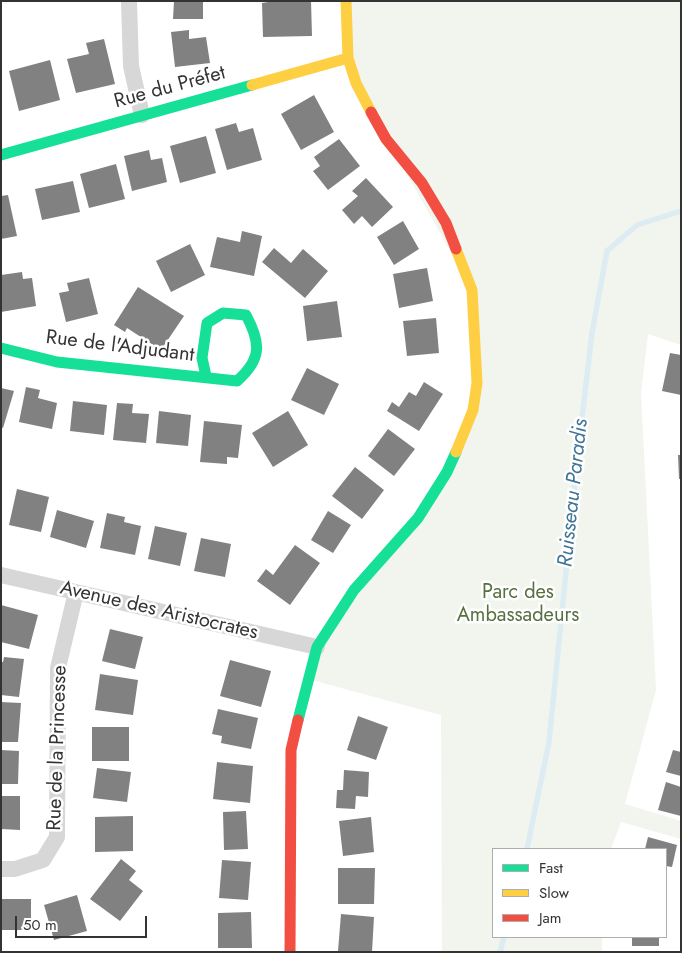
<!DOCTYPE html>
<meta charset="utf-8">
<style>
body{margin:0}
#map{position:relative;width:682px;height:953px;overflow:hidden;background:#fff;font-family:Jost,sans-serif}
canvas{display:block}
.frame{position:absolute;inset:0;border:2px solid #333;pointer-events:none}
.legend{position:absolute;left:492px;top:848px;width:175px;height:90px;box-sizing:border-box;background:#fff;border:1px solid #adadad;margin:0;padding:6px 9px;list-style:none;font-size:15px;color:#333}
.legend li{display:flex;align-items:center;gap:10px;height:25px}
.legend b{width:25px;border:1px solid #adadad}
.scale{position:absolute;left:15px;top:916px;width:132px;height:22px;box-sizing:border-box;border:2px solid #333;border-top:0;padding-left:6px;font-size:15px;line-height:18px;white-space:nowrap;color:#333;-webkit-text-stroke:4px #fff;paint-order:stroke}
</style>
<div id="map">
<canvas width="682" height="953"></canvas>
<div class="frame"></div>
<ul class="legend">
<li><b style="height:6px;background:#16e098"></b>Fast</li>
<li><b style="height:6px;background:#ffcf43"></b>Slow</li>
<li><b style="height:6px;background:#f24e42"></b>Jam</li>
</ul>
<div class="scale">50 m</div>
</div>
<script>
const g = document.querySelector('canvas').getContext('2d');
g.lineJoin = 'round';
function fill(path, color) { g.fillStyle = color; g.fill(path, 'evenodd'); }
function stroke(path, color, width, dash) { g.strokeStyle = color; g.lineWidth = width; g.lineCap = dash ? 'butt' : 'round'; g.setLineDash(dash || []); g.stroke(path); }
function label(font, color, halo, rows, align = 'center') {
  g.font = font + ' Jost,sans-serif'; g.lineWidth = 5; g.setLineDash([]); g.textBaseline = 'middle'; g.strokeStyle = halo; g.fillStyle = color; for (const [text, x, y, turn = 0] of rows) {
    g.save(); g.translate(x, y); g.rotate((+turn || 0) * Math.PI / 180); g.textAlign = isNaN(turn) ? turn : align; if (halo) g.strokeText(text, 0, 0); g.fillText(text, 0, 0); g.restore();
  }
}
const green = new Path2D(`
 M346,1H681V345L648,334L641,393L656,690L625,804L681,821V839L621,822L611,849H493V937H602V952H442L441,715L308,679L317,647L418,518L473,410L472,290L356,83Z`);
const stream = new Path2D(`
 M527,849L549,742L577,461L592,333L607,251L637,225L681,211
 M500,952L504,937`);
const building = new Path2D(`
 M174,1H203V19H173Z
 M275,1H311L312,36L263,37L262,3Z
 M189,30V39L206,37L210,63L175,67L171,32Z
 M104,39L115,84L76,93L67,59L89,54L86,43Z
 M50,60L60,100L19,111L9,71Z
 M314,95L334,132L301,150L281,114Z
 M236,123L239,132L253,128L262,160L227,170L215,129Z
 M206,136L216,173L180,183L170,146Z
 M339,139L360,166L328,190L313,171L320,166L314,157Z
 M149,150L151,160L162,158L167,182L132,191L124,156Z
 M116,164L125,199L89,208L80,174Z
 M366,178L393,207L372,227L362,216L354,224L342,210L358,196L352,191Z
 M73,181L80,212L42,220L35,189Z
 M8,195L17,236L1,239V196Z
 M403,221L419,249L394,265L377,237Z
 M242,231L262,236L254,276L210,267L217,237L240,242Z
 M190,244L205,275L171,292L156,261Z
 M274,248L291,263L303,249L328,271L305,298L262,262Z
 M427,268L433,301L399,308L393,274Z
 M22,272L23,279L32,278L36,306L1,312V275Z
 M89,278L98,314L66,322L59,293L69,291L67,283Z
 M138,287L184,316L161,350L127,328L125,332L114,325Z
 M337,301L342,337L307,341L303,306Z
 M436,318L439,353L407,356L403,321Z
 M670,353L681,355V395L662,391Z
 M307,368L339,384L324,415L291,400Z
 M424,382L443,394L419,431L387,411L392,402L399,407L409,392L416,396Z
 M26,387L40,390L38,398L57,403L52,429L19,422Z
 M1,388L14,391L3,428L1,427Z
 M73,401L107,405L104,435L70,431Z
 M117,403L133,404L132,413L149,414L146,443L113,440Z
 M159,411L191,415L188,446L156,443Z
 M288,411L308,445L273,467L252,433Z
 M204,421L242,425L238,458L227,457V464L200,462Z
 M388,429L415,449L394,476L368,456Z
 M678,455H681V479H679Z
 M355,467L384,490L362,519L332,496Z
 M17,489L49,497L41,532L9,525Z
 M57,510L94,521L86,548L50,537Z
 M328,511L351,525L333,553L311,540Z
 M107,513L125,517L124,522L141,526L135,555L100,548Z
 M155,526L187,533L180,566L148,559Z
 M201,538L231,544L225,577L194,571Z
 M295,545L320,563L290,605L257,581L266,569L273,575Z
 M1,605L38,615L29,649L1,642Z
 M110,629L143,637L135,669L102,661Z
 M4,657L24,659L19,697L1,695V662H3Z
 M230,660L271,671L261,707L220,696Z
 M100,674L138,680L133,715L95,710Z
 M1,702L21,703L18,742H1Z
 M218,709L258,718L251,749L221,743L222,736L212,734Z
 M358,716L388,727L376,760L347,750Z
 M92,727H129V761H92Z
 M1,750L19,751L18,784H1Z
 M673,750L681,752V776L666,772Z
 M217,762L253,766L250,803L213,799Z
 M97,768L131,772L127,802L93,798Z
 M344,770L369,772L368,797L356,796L355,809L336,808L337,790H343Z
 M666,782L681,787V816L658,810Z
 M1,796H20V830L1,829Z
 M246,811L248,849L224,850L223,812Z
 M133,816V851L95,852V817Z
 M371,817L374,852L343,856L339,821Z
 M648,837L677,845L672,867L666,866V849H645Z
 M121,859L136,871L129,880L143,891L120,921L90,899Z
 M222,860L251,862L248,900L219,898Z
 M338,868H375L374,904H338Z
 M77,895L87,931L54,940L44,905Z
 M1,899H31V930H1Z
 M251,912L252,948H218V913Z
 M341,914L374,917L372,952L338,951Z
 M632,937H659V946H632Z`);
const street = new Path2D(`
 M129,1L131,66L142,115
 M1,575L317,647
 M1,869H15L43,860L57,837L58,668L76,592`);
const fast = new Path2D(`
 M1,155L252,85
 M1,348L57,362L237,381C262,359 261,343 246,315L223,313L207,323L202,358L206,376
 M298,720L317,647L354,590L418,518L447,472L456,452`);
const slow = new Path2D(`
 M346,1L348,58L356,83L371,112
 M252,85L348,58
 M456,452L473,410L477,383L472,290L456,249`);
const jam = new Path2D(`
 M371,112L386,139L422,183L446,223L456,249
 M290,952L291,750L298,720`);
const streetNames = [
 ["Rue du Préfet",170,88,-15],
 ["Rue de l'Adjudant",120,347,7],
 ["Avenue des Aristocrates",159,611,13],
 ["Rue de la Princesse",58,748,-88]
];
const parkNames = [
 ["Parc des",518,593],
 ["Ambassadeurs",518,616]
];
const waterNames = [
 ["Ruisseau Paradis",574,493,-84]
];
fill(green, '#f1f5ed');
stroke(stream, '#ddebf3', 5.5);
fill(building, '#818181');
stroke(street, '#d7d7d7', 16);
stroke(fast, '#16e098', 11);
stroke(slow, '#ffcf43', 11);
stroke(jam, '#f24e42', 11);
label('20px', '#333', '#fff', streetNames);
label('20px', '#56703f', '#fff', parkNames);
label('italic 21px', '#3f7597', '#fff', waterNames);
</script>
